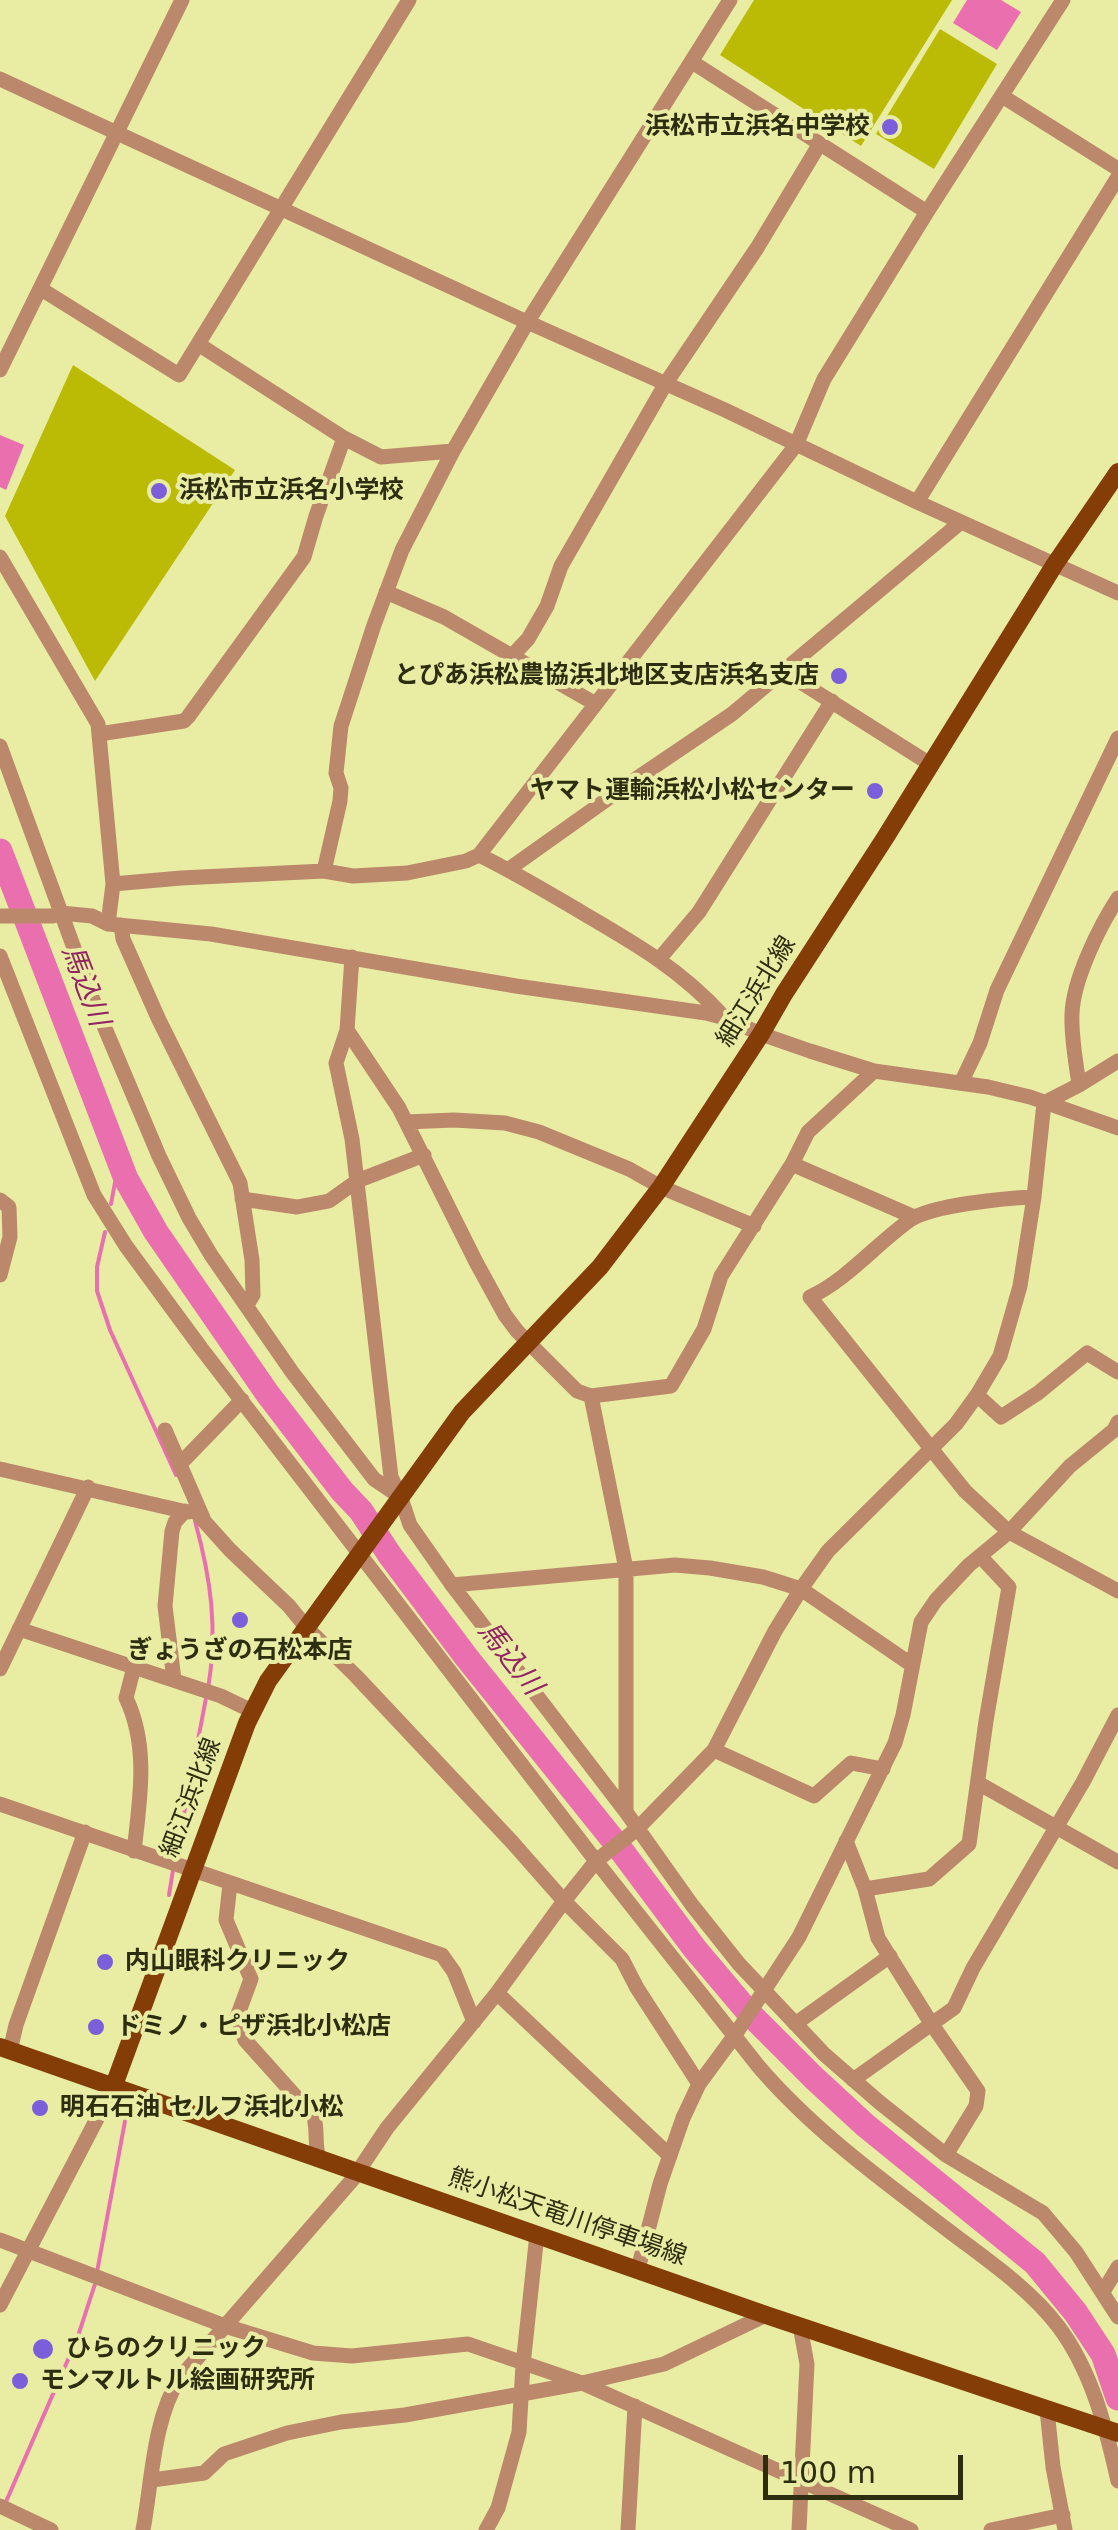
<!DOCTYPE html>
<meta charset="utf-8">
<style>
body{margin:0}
#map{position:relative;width:1118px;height:2530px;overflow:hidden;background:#e9eca3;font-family:"DejaVu Sans",sans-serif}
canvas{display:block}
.scale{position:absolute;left:763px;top:2455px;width:200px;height:45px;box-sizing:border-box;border:5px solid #2d2d10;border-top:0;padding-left:12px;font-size:30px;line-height:35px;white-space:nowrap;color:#2d2d10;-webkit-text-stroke:8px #e9eca3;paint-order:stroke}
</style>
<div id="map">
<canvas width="1118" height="2530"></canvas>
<div class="scale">100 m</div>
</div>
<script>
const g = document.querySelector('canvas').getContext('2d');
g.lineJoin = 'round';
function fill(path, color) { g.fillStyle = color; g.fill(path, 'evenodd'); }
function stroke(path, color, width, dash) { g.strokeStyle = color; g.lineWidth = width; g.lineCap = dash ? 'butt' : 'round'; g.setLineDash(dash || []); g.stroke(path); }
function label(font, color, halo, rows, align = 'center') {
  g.font = font + ' "DejaVu Sans","Noto Sans JP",sans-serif'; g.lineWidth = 8; g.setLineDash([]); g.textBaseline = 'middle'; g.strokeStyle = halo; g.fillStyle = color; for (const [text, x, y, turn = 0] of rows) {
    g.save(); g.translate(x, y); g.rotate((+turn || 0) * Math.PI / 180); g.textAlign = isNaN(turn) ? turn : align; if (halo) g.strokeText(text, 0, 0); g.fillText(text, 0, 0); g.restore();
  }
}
const green = new Path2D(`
 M754,0H952L861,146L720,55Z
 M940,29L997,64L934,169L876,134Z
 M73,365L235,470L95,681L5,516Z`);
const water = new Path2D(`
 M967,0H1001L1021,12L997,50L953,23Z
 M0,435L24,445L6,490L0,487Z`);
const stream = new Path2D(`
 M111,1204L119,1161
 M105,1232L97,1267V1291L110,1330L176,1475
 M195,1521C211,1579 218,1629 208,1689
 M175,1861L206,1698
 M169,1895L173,1870
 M97,2272L128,2105
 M5,2504L77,2339L96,2281`);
const river = new Path2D(`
 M0,851L126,1179L156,1232L267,1393L342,1491L361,1511L389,1554L467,1658L618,1846L695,1949L749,2013L814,2078L865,2125L1035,2263L1076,2313L1103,2354L1118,2398`);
const minor = new Path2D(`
 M692,62L927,212
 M0,79L516,317L725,410L917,502L1118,593
 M1002,96L1118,169
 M41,289L179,375L409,0
 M198,344L344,438L381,457L453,451
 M0,370L182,0
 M917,502L1118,177
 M0,557L98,724L113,884L108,924
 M386,592L444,617L594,703
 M511,657L528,639L547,606L561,566L666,383L757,248L819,145
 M783,671L930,764
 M99,734L184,721L188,717L304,557L316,516L344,438
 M0,746L93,1000L159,1156L189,1218L211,1255L292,1372L374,1479L396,1494
 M479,855C514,872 547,892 581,912C636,944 680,969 724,1017
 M509,869L630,783L732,714L961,522
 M324,871L340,801L341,788L336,773L341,726L374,625L402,550L453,451L528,321L730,0
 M113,884L181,878L324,871L353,876L407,873L466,861L479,855L796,445L824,379L927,212L1063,0
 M0,916H53L61,913L92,916L108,924L211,934L516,986L706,1013L725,1018L761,1034L810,1051L874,1071L988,1087L1030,1097L1118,1128
 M121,925L123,939L159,1020L240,1183L252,1260L253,1295L247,1305
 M0,956L94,1195L126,1246L201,1348L596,1861L759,2067C814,2131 882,2180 949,2231C987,2260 1029,2288 1058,2326C1092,2371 1106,2428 1118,2481
 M352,957L347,1030L399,1108L476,1262L505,1315L517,1331L577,1391L591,1396L671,1386L704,1329L721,1276L792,1164L808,1132L874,1071
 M660,958L699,912L832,701
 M347,1030L336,1063L352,1139L391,1477L401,1498L410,1525L452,1585L626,1812L692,1905L739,1964L824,2054L879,2102L946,2155L1043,2213L1076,2252L1118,2317
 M961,1083L980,1043L997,990L1118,738
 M1079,1085C1076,1062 1071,1038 1072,1014C1073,980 1099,927 1118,898
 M406,1122L454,1120L505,1123L539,1132L629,1169L661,1187L754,1226
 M792,1164L914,1217
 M1034,1197C1007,1198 931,1205 910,1220C875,1245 848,1279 810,1297L965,1491L1009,1532L1118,1591
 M242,1199L297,1207L329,1201L357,1181L424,1155
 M0,1200L9,1207L10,1237L0,1275
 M977,1395L1001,1417L1038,1393L1087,1353L1118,1372
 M591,1396L626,1569V1812
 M165,1430L203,1518
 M180,1464L242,1400
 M0,1469L187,1512L195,1511L230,1550L289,1606L306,1627L356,1676L512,1842L564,1901L622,1959L637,1988L699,2084
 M452,1585L675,1565L710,1568L763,1577L801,1589L912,1665
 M19,1629L221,1696L252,1711
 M134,1667L126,1698C149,1746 140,1799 134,1851
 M0,1669L88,1487
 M174,1680L165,1606L172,1531L175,1522L185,1511
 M714,1750L814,1796L851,1763L883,1769
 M978,1783L1118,1862
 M0,1804L442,1955L454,1972L474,2022
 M846,1841L865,1889L878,1938L931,2023L978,2091L976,2106L946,2155
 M230,1884L226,1920L251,1979L237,2017L245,2040L314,2117C318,2132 314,2144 319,2158
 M865,1889L929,1879L969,1844L986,1721L1009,1587L980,1556
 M497,1993L670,2156
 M795,2024L890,1956
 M10,2051L16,2025L85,1832
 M853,2080L954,2008L973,1968L1083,1782L1118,1715
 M0,2240L225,2326L313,2353L352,2356L468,2344L582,2383L911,2530
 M638,2269L660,2184L683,2118L699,2084L735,2035L799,1937L895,1743L903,1715L921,1622L936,1600L969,1565L1009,1532L1070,1466L1114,1430L1118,1422
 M1103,2292L1118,2267
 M0,2305L113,2088
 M1047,2410L1053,2467L1065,2530
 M152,2480L204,2473L224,2454L287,2433L341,2422L405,2415L582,2383L664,2364L766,2315
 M0,2506L51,2530
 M143,2530C152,2482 153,2420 179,2379L353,2179L387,2128L497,1993L564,1901L596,1861L637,1829L714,1750L775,1631L801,1589L828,1551L956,1424L977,1395L1000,1356L1020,1286L1034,1197L1044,1103L1079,1085L1118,1061
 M486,2530L498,2508L519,2432L523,2365L537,2234
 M628,2530L635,2406
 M799,2530L807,2364L800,2326
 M991,2530L1063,2515`);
const major = new Path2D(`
 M0,2047L766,2315L1118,2433
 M113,2088L247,1723L268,1681L462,1412L600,1267L661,1187L761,1034L784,994L885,838L1055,564L1118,472`);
const markers = [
 [890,127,10,"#7b5fda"],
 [159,491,10,"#7b5fda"],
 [839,676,10,"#7b5fda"],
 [875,791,10,"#7b5fda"],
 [240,1620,10,"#7b5fda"],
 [105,1962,10,"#7b5fda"],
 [96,2027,10,"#7b5fda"],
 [40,2108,10,"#7b5fda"],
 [43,2349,12,"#7b5fda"],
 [20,2381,10,"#7b5fda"]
];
const poiNames = [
 ["浜松市立浜名中学校",870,127,"right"],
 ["浜松市立浜名小学校",179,491],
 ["とぴあ浜松農協浜北地区支店浜名支店",819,676,"right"],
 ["ヤマト運輸浜松小松センター",855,791,"right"],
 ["ぎょうざの石松本店",240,1651,"center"],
 ["内山眼科クリニック",125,1962],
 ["ドミノ・ピザ浜北小松店",116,2027],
 ["明石石油 セルフ浜北小松",60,2108],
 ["ひらのクリニック",66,2349],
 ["モンマルトル絵画研究所",40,2381]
];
const streetNames = [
 ["細江浜北線",757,992,-58],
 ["細江浜北線",192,1798,-69],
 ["熊小松天竜川停車場線",567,2218,19]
];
const waterNames = [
 ["馬込川",84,986,69],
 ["馬込川",509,1659,52]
];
fill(green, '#bbbb06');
fill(water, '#ea6faf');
stroke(stream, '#ea6faf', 4);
stroke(river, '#ea6faf', 25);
stroke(minor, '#bc886c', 15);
stroke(major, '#843d07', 18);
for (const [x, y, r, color] of markers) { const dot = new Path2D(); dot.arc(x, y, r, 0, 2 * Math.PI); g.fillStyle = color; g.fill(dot); stroke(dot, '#e9eca3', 4); }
label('bold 25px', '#2d2d10', '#e9eca3', poiNames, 'left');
label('25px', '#2d2d10', '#e9eca3', streetNames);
label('italic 28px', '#922463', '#e9eca3', waterNames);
</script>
